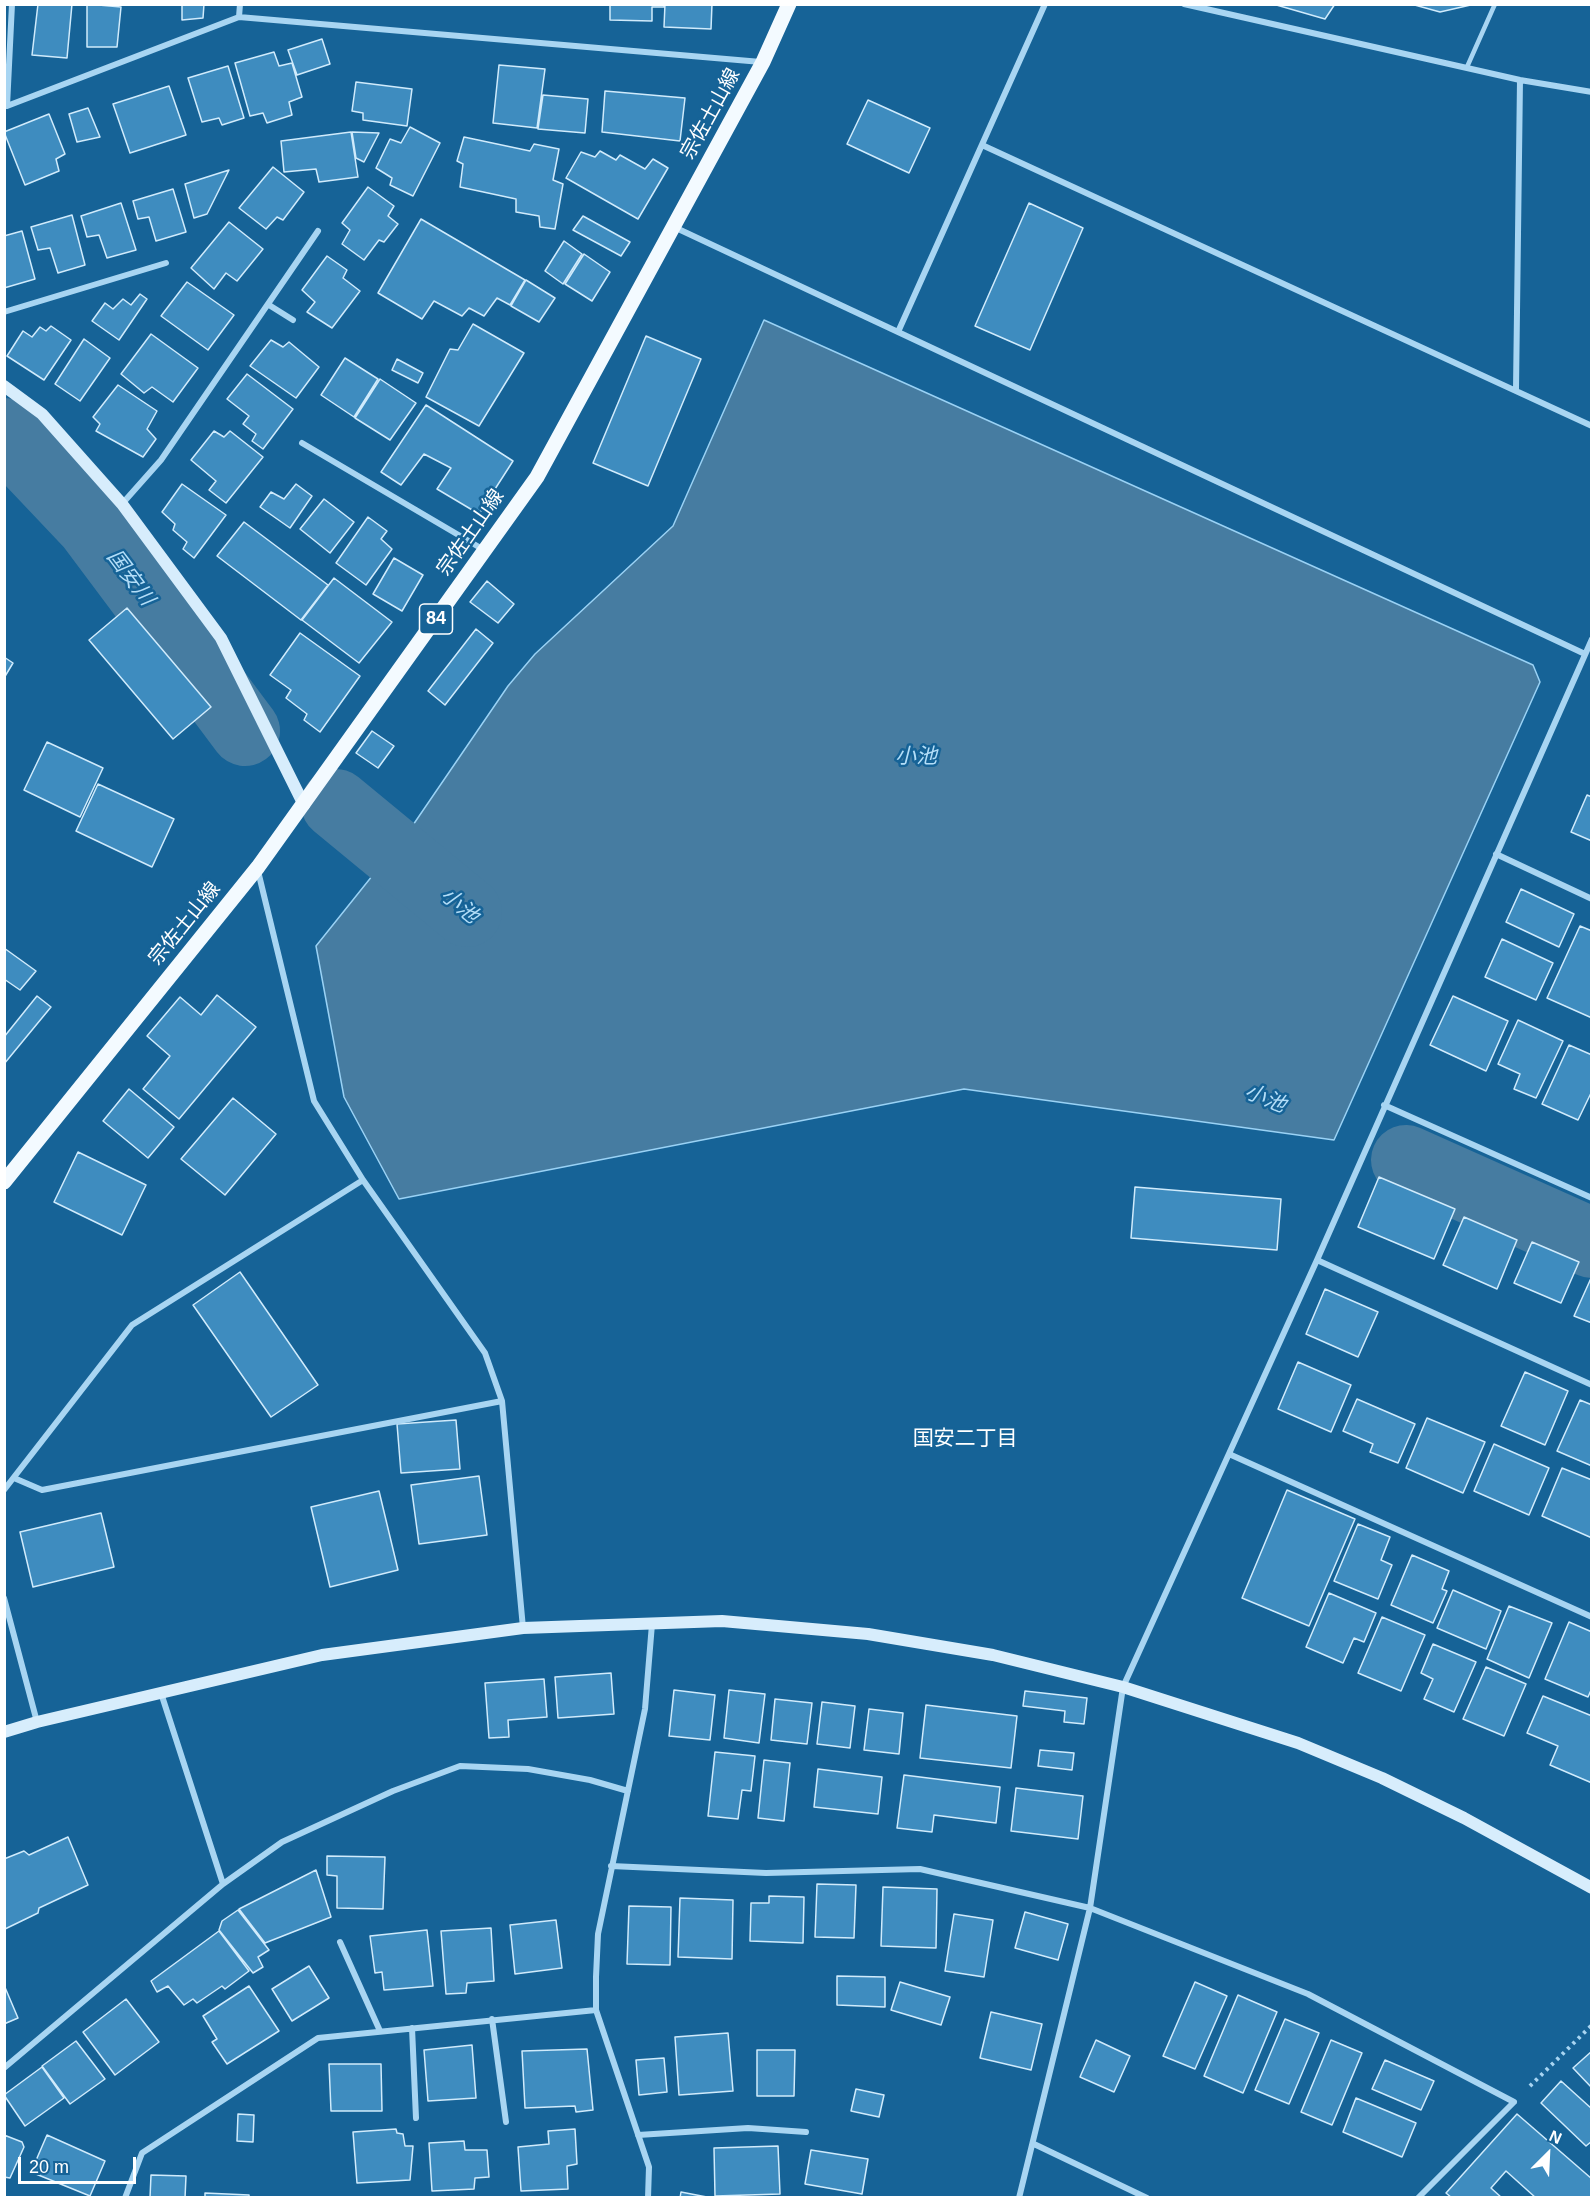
<!DOCTYPE html>
<meta charset="utf-8">
<style>
body{margin:0}
#map{position:relative;width:1596px;height:2202px;overflow:hidden;background:#166397;font-family:Arial,sans-serif}
canvas{display:block}
.frame{position:absolute;inset:0;border:6px solid #fff;pointer-events:none}
.north{position:absolute;left:1518px;top:2124px;width:60px;height:60px;-webkit-text-stroke:4px #166397;paint-order:stroke;rotate:24deg;font-size:16px;font-weight:700;line-height:24px;text-align:center;color:#fff}
.north::after{content:'';display:block;margin:auto;width:21px;height:27px;background:#fff;clip-path:polygon(50% 0,100% 100%,50% 72%,0 100%)}
.scale{position:absolute;left:18px;top:2157px;width:118px;height:27px;box-sizing:border-box;border:3px solid #fff;border-top:0;padding-left:8px;font-size:18px;line-height:21px;white-space:nowrap;color:#fff;-webkit-text-stroke:4px #166397;paint-order:stroke}
</style>
<div id="map">
<canvas width="1596" height="2202"></canvas>
<div class="frame"></div>
<div class="north">N</div>
<div class="scale">20 m</div>
</div>
<script>
const g = document.querySelector('canvas').getContext('2d');
g.lineJoin = 'round';
function fill(path, color) { g.fillStyle = color; g.fill(path, 'evenodd'); }
function stroke(path, color, width, dash) { g.strokeStyle = color; g.lineWidth = width; g.lineCap = dash ? 'butt' : 'round'; g.setLineDash(dash || []); g.stroke(path); }
function label(font, color, halo, rows, align = 'center') {
  g.font = font + ' Arial,"Noto Sans JP",sans-serif'; g.lineWidth = 5; g.setLineDash([]); g.textBaseline = 'middle'; g.strokeStyle = halo; g.fillStyle = color; for (const [text, x, y, turn = 0] of rows) {
    g.save(); g.translate(x, y); g.rotate((+turn || 0) * Math.PI / 180); g.textAlign = isNaN(turn) ? turn : align; if (halo) g.strokeText(text, 0, 0); g.fillText(text, 0, 0); g.restore();
  }
}
const water = new Path2D(`
 M764,320L1533,665L1540,682L1334,1140L964,1089L399,1199L344,1097L316,946L413,825L508,686L535,654L673,526Z`);
const river = new Path2D(`
 M4,433L91,525L245,731
 M336,804L467,912
 M1406,1160L1592,1243`);
const building = new Path2D(`
 M38,4H72L67,58L32,55Z
 M87,4L121,7L117,47H87Z
 M182,4H204L203,18L182,20Z
 M610,4H664V7H652V21L610,20Z
 M665,4H712L711,29L664,27Z
 M1273,4H1335L1325,19Z
 M1411,4H1475L1440,12Z
 M322,39L330,64L297,75L288,50Z
 M274,52L279,66L292,63L302,97L289,102L292,115L267,123L263,113L250,116L235,63Z
 M499,65L545,69L537,128L493,123Z
 M228,66L244,118L222,125L219,118L202,122L188,78Z
 M356,82L412,89L407,126L363,120V113L352,111Z
 M169,86L186,135L130,153L113,104Z
 M605,91L685,98L680,141L602,132Z
 M543,95L588,99L585,133L538,129Z
 M868,100L930,128L909,173L847,144Z
 M88,108L100,137L77,142L69,114Z
 M49,114L65,154L56,159L59,171L25,185L4,132Z
 M410,127L440,143L413,196L390,185L392,178L376,168L390,139L401,143Z
 M351,132L358,177L319,182L316,169L284,172L281,141Z
 M352,132L379,133L364,162L356,158Z
 M464,137L530,151L534,144L559,149L553,180L563,184L555,229L540,227L539,216L516,212V199L460,187L463,164L457,161Z
 M600,151L616,160L620,155L645,169L653,159L668,168L638,219L566,178L581,152L595,157Z
 M273,167L304,192L283,220L277,217L266,229L239,208Z
 M229,170L207,214L194,218L185,184Z
 M368,187L394,206L388,216L398,224L384,242L379,240L364,260L342,244L350,230L342,223Z
 M173,189L186,232L156,241L149,217L138,219L133,201Z
 M121,203L136,250L107,258L99,235L87,237L81,216Z
 M1029,203L1083,228L1030,350L975,326Z
 M72,215L85,265L58,273L50,248L38,250L31,227Z
 M583,216L630,242L621,256L573,230Z
 M421,219L525,280L510,305L497,298L484,316L469,308L462,316L434,301L422,319L378,293Z
 M229,222L263,249L237,281L226,273L214,289L191,268Z
 M22,231L35,279L4,288V236Z
 M564,241L582,254L563,284L545,271Z
 M584,254L610,272L592,301L565,284Z
 M327,256L347,270L343,278L360,291L332,328L307,312L315,302L302,290Z
 M526,280L555,298L539,322L511,306Z
 M187,282L234,315L208,350L161,316Z
 M140,294L147,299L119,340L92,321L105,303L113,309L123,299L131,305Z
 M473,324L524,353L479,426L426,397L450,349L458,350Z
 M51,326L71,340L44,380L7,356L23,331L32,337L40,327L46,331Z
 M151,334L198,368L173,402L152,387L144,393L121,374Z
 M646,336L701,359L648,486L593,463Z
 M84,339L110,358L80,401L55,384Z
 M271,340L283,347L289,342L319,367L296,398L250,366Z
 M345,358L378,379L354,417L321,395Z
 M397,359L423,373L418,383L392,370Z
 M247,374L293,409L263,449L252,441L256,434L243,424L249,416L227,399Z
 M380,379L416,403L390,440L355,418Z
 M118,385L157,411L147,429L156,439L143,457L96,431L100,424L93,417Z
 M426,405L513,461L479,514L437,489L451,468L424,454L401,485L381,472Z
 M214,431L224,437L230,431L263,457L226,503L209,490L216,481L191,460Z
 M182,484L226,515L194,558L183,549L187,542L173,530L175,524L162,512Z
 M296,484L312,496L290,528L260,507L271,492L284,499Z
 M324,499L354,522L330,553L300,529Z
 M368,517L387,531L381,539L392,549L366,585L336,563Z
 M244,522L328,585L301,620L217,556Z
 M394,558L423,575L402,611L373,594Z
 M334,578L392,622L359,663L302,620Z
 M487,581L514,604L498,623L470,602Z
 M127,608L211,707L173,739L89,640Z
 M476,629L493,643L445,705L428,691Z
 M300,633L360,676L320,732L304,720L307,714L286,698L291,690L270,675Z
 M4,657L13,663L4,678Z
 M372,731L394,746L378,768L356,753Z
 M47,742L103,768L80,817L24,790Z
 M98,784L174,819L152,867L76,831Z
 M1587,795L1592,797V841L1571,832Z
 M1521,889L1574,914L1559,947L1506,922Z
 M1580,926L1592,931V1018L1547,998Z
 M1502,939L1553,963L1536,1000L1485,977Z
 M4,948L36,971L20,990L4,979Z
 M217,995L256,1027L179,1119L143,1089L170,1056L147,1036L180,997L201,1015Z
 M37,996L51,1007L4,1064V1037Z
 M1453,996L1508,1021L1486,1071L1430,1045Z
 M1518,1020L1563,1041L1536,1098L1514,1089L1520,1074L1498,1064Z
 M1569,1045L1592,1055V1091L1578,1120L1542,1104Z
 M129,1089L174,1127L148,1158L103,1121Z
 M233,1098L276,1134L225,1195L181,1159Z
 M78,1152L146,1185L122,1235L54,1202Z
 M1379,1177L1455,1209L1434,1259L1358,1227Z
 M1135,1187L1281,1199L1277,1250L1131,1238Z
 M1464,1217L1517,1240L1497,1289L1443,1265Z
 M1532,1242L1579,1262L1561,1303L1514,1283Z
 M240,1272L318,1385L271,1417L193,1305Z
 M1592,1276V1323L1574,1316Z
 M1325,1289L1378,1312L1358,1357L1306,1334Z
 M1298,1362L1351,1385L1331,1432L1278,1409Z
 M1525,1372L1568,1391L1545,1445L1501,1426Z
 M1357,1399L1415,1424L1398,1463L1370,1452L1373,1444L1343,1431Z
 M1580,1400L1592,1405V1466L1557,1451Z
 M1427,1418L1485,1442L1463,1493L1406,1468Z
 M456,1420L460,1469L401,1473L397,1424Z
 M1494,1444L1549,1468L1529,1515L1474,1491Z
 M1562,1468L1592,1480V1538L1542,1516Z
 M479,1476L487,1535L419,1544L411,1485Z
 M1287,1490L1355,1519L1309,1626L1242,1598Z
 M379,1491L398,1570L330,1587L311,1507Z
 M101,1513L114,1567L33,1587L20,1532Z
 M1358,1524L1390,1537L1381,1560L1392,1565L1378,1599L1334,1581Z
 M1412,1555L1449,1571L1442,1589L1447,1591L1433,1623L1391,1605Z
 M1453,1590L1501,1611L1486,1649L1437,1628Z
 M1329,1593L1376,1613L1364,1642L1354,1638L1343,1663L1306,1647Z
 M1509,1606L1552,1623L1529,1678L1487,1659Z
 M1382,1617L1425,1635L1401,1691L1358,1673Z
 M1569,1622L1592,1632V1688L1588,1697L1545,1679Z
 M1433,1644L1476,1662L1454,1712L1424,1699L1433,1679L1421,1673Z
 M1486,1667L1526,1684L1504,1736L1463,1719Z
 M611,1673L614,1714L558,1718L555,1677Z
 M544,1679L547,1717L508,1720L509,1737L489,1738L485,1683Z
 M674,1690L715,1695L710,1740L669,1736Z
 M729,1690L765,1694L759,1743L724,1738Z
 M1025,1691L1087,1698L1084,1724L1064,1722L1065,1711L1023,1706Z
 M1543,1696L1592,1716V1783L1550,1765L1558,1746L1527,1733Z
 M775,1699L812,1703L807,1744L771,1740Z
 M822,1702L855,1706L850,1748L817,1744Z
 M926,1705L1017,1716L1011,1768L920,1758Z
 M869,1709L903,1713L899,1754L864,1750Z
 M1040,1750L1074,1753L1072,1770L1038,1766Z
 M715,1752L755,1756L751,1791L742,1790L738,1819L708,1816Z
 M764,1760L790,1763L784,1821L758,1818Z
 M818,1769L882,1777L878,1814L814,1807Z
 M904,1775L1000,1787L996,1823L934,1815L932,1832L897,1828Z
 M1016,1788L1083,1796L1078,1839L1011,1831Z
 M68,1837L88,1885L39,1908L38,1913L5,1929L4,1859L24,1851L29,1855Z
 M327,1856L385,1857L383,1909L337,1908V1876L327,1875Z
 M316,1870L331,1917L265,1943L239,1909Z
 M817,1884L856,1885L854,1938L815,1937Z
 M883,1887L937,1889L936,1948L881,1946Z
 M769,1896L804,1897L803,1943L750,1941L751,1903H769Z
 M680,1898L733,1900L732,1959L678,1957Z
 M629,1906L671,1907L670,1965L627,1964Z
 M238,1910L269,1950L258,1957L263,1967L253,1973L219,1930L222,1921Z
 M1025,1912L1068,1924L1058,1960L1015,1948Z
 M954,1914L993,1920L984,1977L945,1971Z
 M556,1920L562,1968L515,1974L510,1925Z
 M491,1928L494,1981L467,1983L466,1993L446,1994L441,1931Z
 M427,1930L433,1986L384,1990L382,1972L375,1973L370,1936Z
 M219,1931L249,1971L225,1989L222,1986L197,2003L193,1999L184,2005L168,1986L157,1992L151,1981Z
 M309,1966L329,1998L292,2021L272,1989Z
 M837,1976L885,1977V2007L837,2005Z
 M900,1982L950,1997L941,2025L891,2010Z
 M1195,1982L1227,1996L1195,2069L1163,2056Z
 M4,1985L18,2018L4,2024Z
 M249,1986L279,2031L227,2064L212,2042L217,2039L203,2016Z
 M1238,1995L1277,2012L1243,2093L1204,2076Z
 M126,1999L159,2042L115,2075L83,2032Z
 M991,2012L1042,2024L1031,2070L980,2058Z
 M1285,2019L1319,2033L1289,2104L1255,2090Z
 M728,2033L733,2091L679,2095L675,2037Z
 M1096,2040L1130,2056L1114,2092L1080,2077Z
 M1331,2040L1362,2053L1332,2125L1301,2112Z
 M76,2041L105,2079L70,2104L42,2066Z
 M472,2045L476,2098L428,2101L424,2050Z
 M587,2049L593,2110L576,2112L575,2106L525,2108L522,2051Z
 M757,2050H795L794,2096H757Z
 M1592,2051V2088L1573,2068Z
 M664,2058L667,2092L639,2095L636,2060Z
 M1385,2060L1434,2081L1421,2110L1372,2089Z
 M329,2064H381L382,2111H331Z
 M42,2067L64,2098L25,2126L4,2095Z
 M1561,2081L1592,2109V2141L1586,2146L1541,2103Z
 M856,2089L884,2095L879,2117L851,2111Z
 M1356,2098L1416,2123L1402,2157L1343,2132Z
 M238,2114L254,2115L253,2142L237,2141Z
 M1517,2114L1592,2179V2198H1536L1506,2171L1491,2188L1502,2198H1452L1446,2193Z
 M396,2129L397,2133L403,2134L405,2146H413L410,2180L357,2183L353,2132Z
 M575,2129L577,2164L567,2166L568,2189L521,2191L518,2147L549,2144L548,2131Z
 M4,2135L22,2142L24,2147L10,2178L4,2177Z
 M47,2135L105,2161L90,2196L31,2172Z
 M464,2141L465,2150H487L489,2177L475,2178L474,2189L432,2191L429,2143Z
 M778,2146L780,2194L715,2196L714,2148Z
 M811,2150L868,2159L862,2194L805,2184Z
 M151,2175L186,2176L185,2198H150Z
 M681,2192L712,2198H680Z
 M205,2193L249,2195V2198H205Z`);
const path = new Path2D(`
 M1530,2086L1592,2025`);
const lane = new Path2D(`
 M1467,67L1495,4`);
const street = new Path2D(`
 M12,4L7,106L239,17
 M240,4L239,17L761,62
 M1184,4L1520,80L1592,92
 M982,145L1592,426
 M674,227L1585,654
 M269,305L293,320
 M4,312L166,263
 M898,332L1045,4
 M1516,389L1520,80
 M302,443L484,550
 M122,504L161,460L318,231
 M1496,854L1592,899
 M258,871L314,1101L363,1180L485,1353L502,1401L523,1628
 M1384,1105L1592,1198
 M1317,1260L1592,1385
 M1229,1454L1592,1617
 M14,1478L42,1490L502,1401
 M4,1490L132,1325L363,1180
 M4,1598L37,1722
 M161,1693L223,1884
 M611,1866L766,1873L920,1869L1090,1908L1308,1994L1514,2102L1418,2198
 M340,1942L380,2031
 M492,2019L506,2122
 M412,2028L416,2118
 M4,2068L223,1884L282,1842L393,1791L460,1766L528,1769L590,1780L628,1791
 M638,2135L748,2128L806,2132
 M1034,2144L1147,2198
 M125,2198L142,2153L318,2038L596,2010
 M648,2198L649,2167L596,2010V1977L598,1934L645,1709L652,1624
 M1019,2198L1090,1908L1123,1687L1317,1260L1592,639`);
const secondary = new Path2D(`
 M4,386L42,414L122,504L221,638L304,805
 M4,1732L37,1722L322,1655L523,1628L722,1621L868,1634L993,1655L1123,1687L1298,1743L1382,1778L1464,1818L1592,1888`);
const primary = new Path2D(`
 M4,1182L258,867L537,477L763,62L789,4`);
const shields = [
 [436,619,33]
];
const shieldNames = [
 ["84",436,619]
];
const streetNames = [
 ["宗佐土山線",711,114,-61],
 ["宗佐土山線",471,533,-55],
 ["宗佐土山線",185,924,-51]
];
const waterNames = [
 ["国安川",130,578,53],
 ["小池",916,757],
 ["小池",459,906,40],
 ["小池",1265,1099,22]
];
const neighbourhoodNames = [
 ["国安二丁目",965,1439]
];
fill(water, '#467ca1');
stroke(water, '#9ad2f5', 1.5);
stroke(river, '#467ca1', 70);
fill(building, '#3e8cbf');
stroke(building, '#d0ebfc', 1.5);
stroke(path, '#a8d5f2', 4, [3, 4.5]);
stroke(lane, '#a8d5f2', 4.5);
stroke(street, '#a8d5f2', 6);
stroke(secondary, '#d7edfc', 12);
stroke(primary, '#f3faff', 15);
for (const [x, y, w] of shields) { const box = new Path2D(); box.roundRect(x - w / 2, y - 15, w, 30, 4.5); g.fillStyle = '#166397'; g.fill(box); stroke(box, '#fff', 1.5); }
label('bold 18px', '#fff', null, shieldNames);
label('20px', '#fff', '#166397', streetNames);
label('italic 21px', '#b4def8', '#166397', waterNames);
label('21px', '#fff', '#166397', neighbourhoodNames);
</script>
